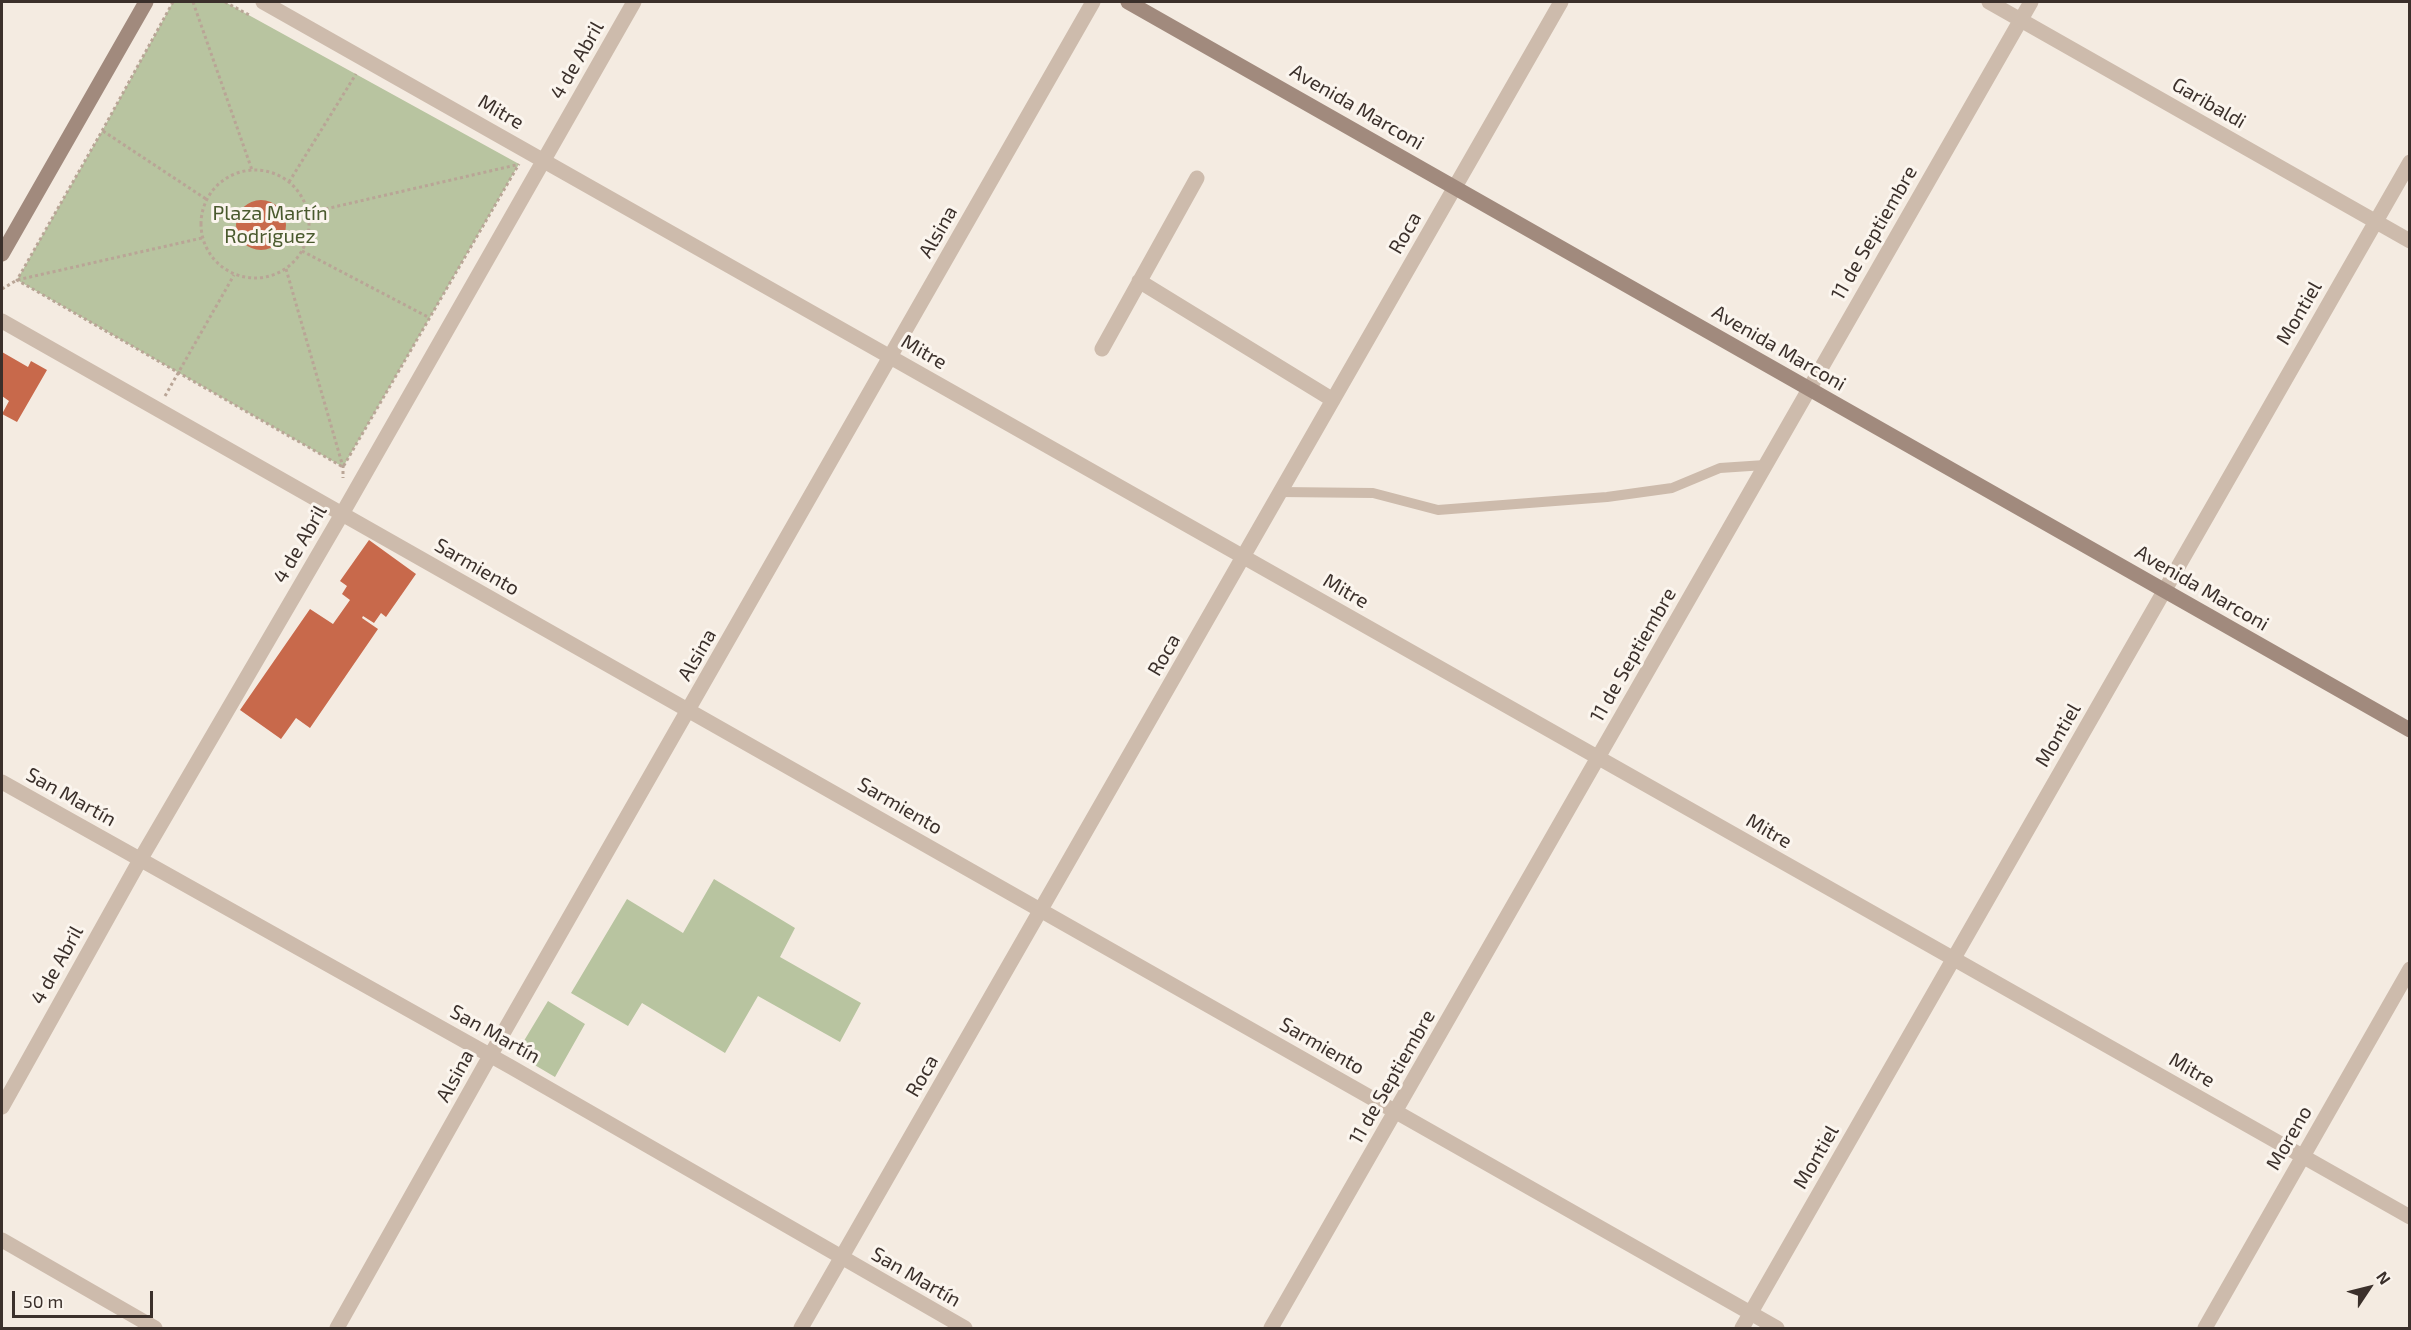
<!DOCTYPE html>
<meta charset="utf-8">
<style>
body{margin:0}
#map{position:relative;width:2411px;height:1330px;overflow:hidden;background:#f4ebe1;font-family:"Exo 2",sans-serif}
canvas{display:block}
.frame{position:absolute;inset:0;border:3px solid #3b302b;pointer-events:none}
.north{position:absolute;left:2339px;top:1258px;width:60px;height:60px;-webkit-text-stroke:4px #fbf5ee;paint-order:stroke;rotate:55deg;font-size:16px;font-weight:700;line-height:24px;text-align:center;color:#3b302b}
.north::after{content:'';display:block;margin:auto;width:21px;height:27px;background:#3b302b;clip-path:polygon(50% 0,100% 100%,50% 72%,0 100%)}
.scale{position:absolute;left:12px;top:1291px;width:141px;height:27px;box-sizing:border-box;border:3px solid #3b302b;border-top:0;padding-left:8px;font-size:18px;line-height:21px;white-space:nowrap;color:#3b302b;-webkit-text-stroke:4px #fbf5ee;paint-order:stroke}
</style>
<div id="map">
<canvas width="2411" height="1330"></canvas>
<div class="frame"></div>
<div class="north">N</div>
<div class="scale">50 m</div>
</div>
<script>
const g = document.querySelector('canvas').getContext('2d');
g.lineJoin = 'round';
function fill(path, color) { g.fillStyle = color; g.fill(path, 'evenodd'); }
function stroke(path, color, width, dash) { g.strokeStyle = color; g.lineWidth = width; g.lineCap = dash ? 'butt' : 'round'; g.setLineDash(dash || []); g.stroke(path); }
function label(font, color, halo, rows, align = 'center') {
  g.font = font + ' "Exo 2",sans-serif'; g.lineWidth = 6; g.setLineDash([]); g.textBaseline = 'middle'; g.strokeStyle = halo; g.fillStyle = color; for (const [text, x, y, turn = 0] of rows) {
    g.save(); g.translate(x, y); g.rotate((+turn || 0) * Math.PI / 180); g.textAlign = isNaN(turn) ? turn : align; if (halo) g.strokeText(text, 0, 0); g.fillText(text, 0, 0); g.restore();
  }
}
const green = new Path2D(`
 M173,2H225L519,164L343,467L17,280L102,131Z
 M714,879L795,928L780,957L861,1003L840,1042L758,996L725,1053L642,1003L628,1026L571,993L627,899L683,933Z
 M548,1001L585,1024L555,1077L516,1054Z`);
const building = new Path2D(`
 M236 225a25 25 0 1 1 50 0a25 25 0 1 1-50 0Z
 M2,352L28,367L31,361L47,370L17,422L2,414L9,401L2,396Z
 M369,540L416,574L386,617L381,613L374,623L363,616L362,618L378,629L310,728L296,718L281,739L240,710L310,609L333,624L350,600L342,594L347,586L340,581Z`);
const path = new Path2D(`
 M173,2L102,131L17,280L343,467L519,164
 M193,2L252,170
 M225,2L251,16
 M103,131L206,199
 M201 224a54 54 0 1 1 108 0a54 54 0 1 1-108 0Z
 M289,182L356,74
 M308,213L516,165
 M302,251L428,317
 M286,269L343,467V478
 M2,289L17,280L202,238
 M165,396L234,275`);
const service = new Path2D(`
 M1281,492L1373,493L1438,510L1607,497L1672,488L1720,468L1765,465`);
const minor = new Path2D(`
 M263,2L2410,1217
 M1989,2L2410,241
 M1139,281L1333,400
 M2,321L1777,1328
 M1102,349L1197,178
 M2,782L511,1067L965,1328
 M2,1107L140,860L342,514L634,2
 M2,1240L155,1328
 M337,1328L490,1056L1093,2
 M801,1328L1561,2
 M1271,1328L2031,2
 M1742,1328L2410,162
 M2205,1328L2410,969`);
const secondary = new Path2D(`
 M1128,2L2410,730
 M2,254L146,2`);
const streetNames = [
 ["4 de Abril",577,60,-60],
 ["Garibaldi",2209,103,30],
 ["Avenida Marconi",1357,107,30],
 ["Mitre",501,112,30],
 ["Alsina",938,232,-60],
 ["Roca",1405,233,-60],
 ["11 de Septiembre",1874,233,-60],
 ["Montiel",2299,313,-60],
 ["Avenida Marconi",1779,348,30],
 ["Mitre",924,352,30],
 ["4 de Abril",300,544,-60],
 ["Sarmiento",477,567,30],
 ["Avenida Marconi",2202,588,30],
 ["Mitre",1346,591,30],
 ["Alsina",697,655,-60],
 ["Roca",1164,655,-60],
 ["11 de Septiembre",1633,655,-60],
 ["Montiel",2058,735,-60],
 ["San Martín",71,797,29],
 ["Sarmiento",900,806,30],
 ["Mitre",1769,831,30],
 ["4 de Abril",57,965,-61],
 ["San Martín",495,1034,29],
 ["Sarmiento",1322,1046,30],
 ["Mitre",2192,1070,30],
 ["Alsina",455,1076,-61],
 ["Roca",922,1076,-60],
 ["11 de Septiembre",1392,1077,-60],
 ["Moreno",2289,1138,-60],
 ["Montiel",1816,1157,-60],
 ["San Martín",916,1277,30]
];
const parkNames = [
 ["Plaza Martín",270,213],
 ["Rodríguez",270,236]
];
fill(green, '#b8c4a0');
fill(building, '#c8694b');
stroke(path, '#b9a596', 3, [3, 3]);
stroke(service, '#cdbbac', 10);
stroke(minor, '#cdbbac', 15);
stroke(secondary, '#a18a7d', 15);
label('20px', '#3b302b', '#fbf5ee', streetNames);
label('20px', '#4a5a2e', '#fbf5ee', parkNames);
</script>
